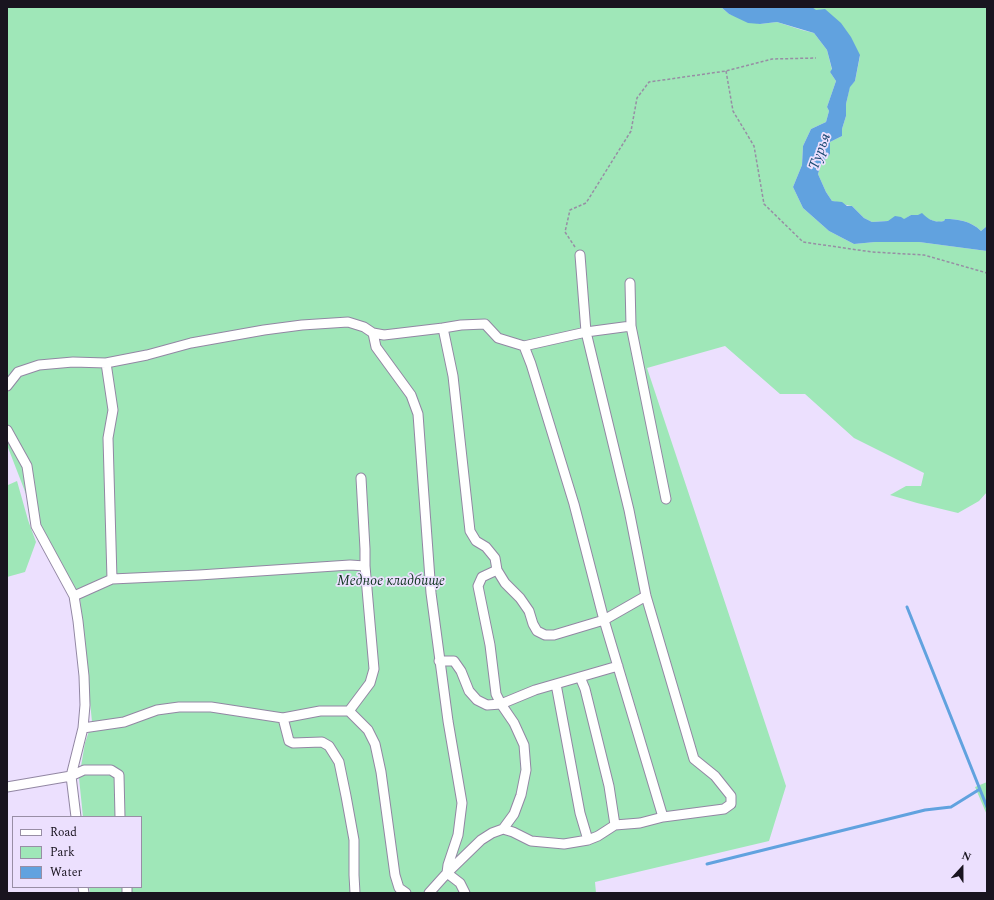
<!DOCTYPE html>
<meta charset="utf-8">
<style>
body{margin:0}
#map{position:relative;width:994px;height:900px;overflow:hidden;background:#ece0fe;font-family:Spectral,serif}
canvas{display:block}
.frame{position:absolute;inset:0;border:8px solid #19141f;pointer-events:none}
.legend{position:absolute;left:12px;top:816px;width:130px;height:72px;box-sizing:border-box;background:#ece0fe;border:1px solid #988ea5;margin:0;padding:5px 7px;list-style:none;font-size:12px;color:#19141f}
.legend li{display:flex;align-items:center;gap:8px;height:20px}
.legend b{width:20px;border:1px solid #988ea5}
.north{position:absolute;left:942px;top:848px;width:40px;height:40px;-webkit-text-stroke:3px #ece0fe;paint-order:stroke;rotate:21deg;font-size:11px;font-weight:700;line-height:16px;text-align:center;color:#19141f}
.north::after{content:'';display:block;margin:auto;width:14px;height:18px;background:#19141f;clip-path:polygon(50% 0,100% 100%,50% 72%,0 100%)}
</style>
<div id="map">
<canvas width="994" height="900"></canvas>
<div class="frame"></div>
<ul class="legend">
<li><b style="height:5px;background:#fff"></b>Road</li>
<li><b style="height:11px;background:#9fe7b8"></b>Park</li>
<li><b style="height:11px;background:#61a2df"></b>Water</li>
</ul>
<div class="north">N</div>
</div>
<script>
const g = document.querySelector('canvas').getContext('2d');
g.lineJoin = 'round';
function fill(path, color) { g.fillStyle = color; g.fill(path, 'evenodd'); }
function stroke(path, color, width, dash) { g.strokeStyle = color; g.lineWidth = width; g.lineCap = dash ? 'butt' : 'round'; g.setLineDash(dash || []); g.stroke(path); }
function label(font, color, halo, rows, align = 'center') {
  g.font = font + ' Spectral,serif'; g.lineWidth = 3.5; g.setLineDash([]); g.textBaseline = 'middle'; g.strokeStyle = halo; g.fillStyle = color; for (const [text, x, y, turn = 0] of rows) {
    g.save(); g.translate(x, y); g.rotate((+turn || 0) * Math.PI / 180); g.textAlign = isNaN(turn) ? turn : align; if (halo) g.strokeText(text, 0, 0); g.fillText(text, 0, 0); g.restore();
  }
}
const green = new Path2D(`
 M7,7H721L729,14L760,24L777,22L802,30L814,33L827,50L832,70L830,72L836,81L827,107L829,111L826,122L811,129L803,146L802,165L793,187L803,208L829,231L854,244L875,242H919L987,251V492L979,501L958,513L917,503L890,495L906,486H921L924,473L854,438L805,394H780L725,346L647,368L786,786L769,841L595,882L596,893H90L89,887H141V817H83L79,778L85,743L92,722L80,599L55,569L7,445Z
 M812,7H987V226L981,231C971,221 958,219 945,219L944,221L939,222L934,221L918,215H911L903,220L872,222L864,218L852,206C846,206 840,202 832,201L826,192L818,174L821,164L830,154V142L842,136V129L846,116V104L850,86L855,81L860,56Z
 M17,481L28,520L36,542L25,572L7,577V489L8,485Z
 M987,782V815L975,787Z`);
const water = new Path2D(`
 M721,7H812L816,10L825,9L841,23L851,37L860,55L855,81L850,87L846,104V116L842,129V136L830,142V154L821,164L818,174L826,192L832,201L842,202L847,206H852L864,218L872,222L888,221L895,216L901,217L904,219L911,215H918L922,213C929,220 935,223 944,221L945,219C958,219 971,221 981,231L987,226V251L919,242H875L854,244L829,231L803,208L793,187L802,165L803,146L811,129L826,122L829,111L827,107L836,81L830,72L832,69L827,50L814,33L777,22L760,24L748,23L729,14Z`);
const stream = new Path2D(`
 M907,607L987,807
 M707,864L925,810L951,807L980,789`);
const path = new Path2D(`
 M726,71L733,111L754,146L764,204L803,242L872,252L924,255L987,273
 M575,247L565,232L570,210L586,203L631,131L637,98L649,82L726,71L772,59L816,58`);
const minor = new Path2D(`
 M631,326L666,499
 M443,328L453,376L470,531L476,541L486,547L495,558L497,570L505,583L520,598L529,611L533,624L537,631L545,635H554L604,620L646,596
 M373,333L376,347L411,395L418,414L431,593L448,721L462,803L458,835L448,865L447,873
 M524,346L531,364L574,504L604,620L663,817
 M106,363L113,410L108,438L112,579
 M7,386L18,372L39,365L73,362L106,363L147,355L191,343L264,330L302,325L348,322L364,327L373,333L384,335L443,328L461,325L485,324L498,338L524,346L586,332L631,326L630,283
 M7,430L27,466L36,526L74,596L78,621L84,676L85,705L83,728L71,776L76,817
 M497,570L482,577L478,586L490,645L496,694L501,704L514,723L524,745L526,770L521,795L514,814L503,829
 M74,596L112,579L199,575L350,565L365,566
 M439,661H454L461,671L469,691L477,700L487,705L501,704L535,690L618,666
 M580,677L585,689L609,786L615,825
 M556,684L580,813L588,840
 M349,711L370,683L374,669L365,566V549L361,478
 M283,718L289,741L293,743L322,742L329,746L339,762L346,796L354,840V875L355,893
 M83,728L124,722L157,710L179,707H211L283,718L320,711H349L368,730L375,744L381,772L395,875L399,888L406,893
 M7,787L71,776L84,770H111L119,775L120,817
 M447,873L460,883L465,893
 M83,887L84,893
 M127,887V893
 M429,893L447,873L481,840L492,833L503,829L513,832L531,841L564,844L588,840L598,836L615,825L640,823L663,817L724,809L731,804V796L715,776L694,759L646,596L629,510L586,332L580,255`);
const parkNames = [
 ["Медное кладбище",391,582]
];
const waterNames = [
 ["Турья",821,152,-70]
];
fill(green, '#9fe7b8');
fill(water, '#61a2df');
stroke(stream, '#61a2df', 3);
stroke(minor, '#9287a3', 11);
stroke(path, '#978ea4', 1.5, [3, 2]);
stroke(minor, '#fff', 9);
label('italic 14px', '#103520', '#ece0fe', parkNames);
label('italic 15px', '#184770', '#ece0fe', waterNames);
</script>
